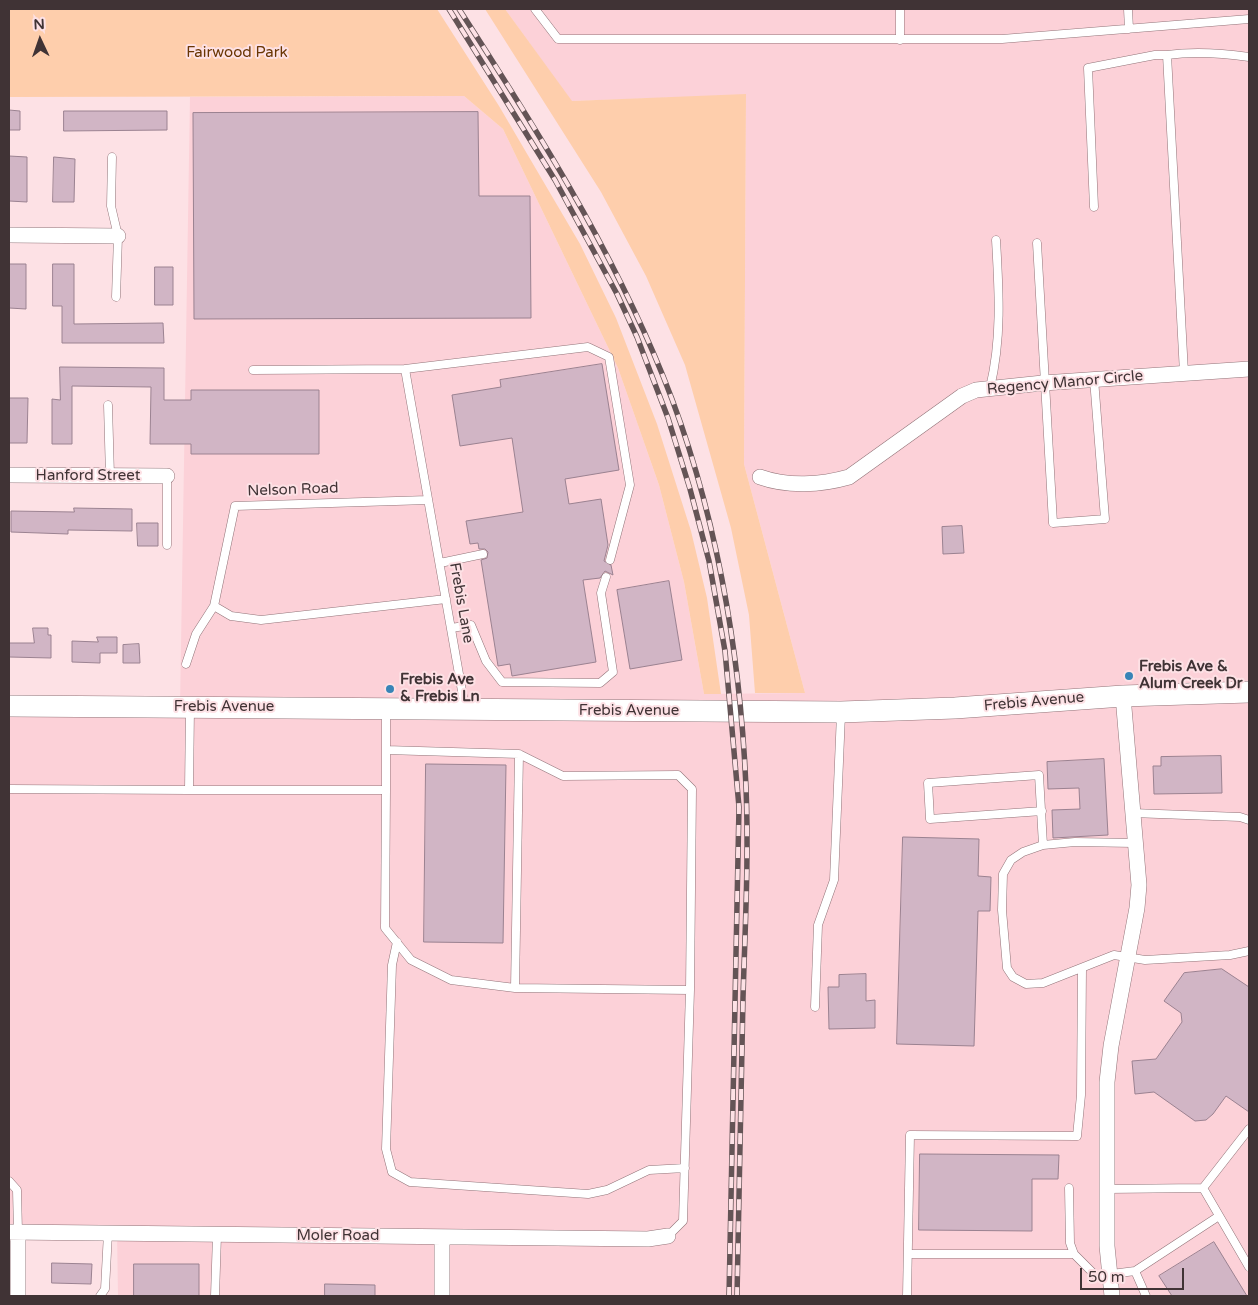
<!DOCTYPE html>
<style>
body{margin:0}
#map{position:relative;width:1258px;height:1305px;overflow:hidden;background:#fde1e5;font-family:"Varela Round",sans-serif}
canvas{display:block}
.frame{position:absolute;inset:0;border:10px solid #403335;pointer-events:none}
.north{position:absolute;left:15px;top:15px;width:50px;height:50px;-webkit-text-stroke:4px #fde1e5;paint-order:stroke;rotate:357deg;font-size:14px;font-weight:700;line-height:20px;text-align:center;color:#403335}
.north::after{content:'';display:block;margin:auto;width:18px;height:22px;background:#403335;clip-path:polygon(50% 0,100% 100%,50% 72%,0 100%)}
.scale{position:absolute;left:1080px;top:1268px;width:104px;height:22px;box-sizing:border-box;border:2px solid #403335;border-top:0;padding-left:6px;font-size:15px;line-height:18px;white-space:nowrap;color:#403335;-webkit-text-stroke:4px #fde1e5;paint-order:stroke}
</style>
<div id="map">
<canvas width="1258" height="1305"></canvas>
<div class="frame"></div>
<div class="north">N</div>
<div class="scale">50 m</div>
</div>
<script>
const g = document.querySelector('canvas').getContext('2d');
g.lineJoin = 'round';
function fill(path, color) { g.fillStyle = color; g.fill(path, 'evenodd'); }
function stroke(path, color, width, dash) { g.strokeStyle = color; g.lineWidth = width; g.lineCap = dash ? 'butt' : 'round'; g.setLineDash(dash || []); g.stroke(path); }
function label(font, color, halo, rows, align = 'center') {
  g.font = font + ' "Varela Round",sans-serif'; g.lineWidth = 4; g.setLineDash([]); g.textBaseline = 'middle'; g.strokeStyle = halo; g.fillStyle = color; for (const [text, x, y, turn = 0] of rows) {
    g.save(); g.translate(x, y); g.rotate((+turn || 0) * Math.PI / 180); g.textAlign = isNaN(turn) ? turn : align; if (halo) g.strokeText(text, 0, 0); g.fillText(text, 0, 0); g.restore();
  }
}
const built = new Path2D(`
 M505,9H1249V1296H118L117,1231H9V706L180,707L190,97L464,96L503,129L618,368L659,485L684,582L704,694L805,693L744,464L746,95L571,101Z`);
const green = new Path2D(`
 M9,9H437L499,106L580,244L616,318L657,424L691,531L707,598L721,694H704L684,582L659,485L618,368L503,129L464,96L9,97Z
 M485,9H505L572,101L746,94L744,464L805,693H755L749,615L731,528L685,365L646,276L601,192Z`);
const building = new Path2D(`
 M9,110L20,111V130H9Z
 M64,111H167V130L64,131Z
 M478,112L479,196H530L531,318L194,319L193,113Z
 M9,156L27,157V202L9,201Z
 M54,157L75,159L74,202H53Z
 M9,264H26V309L9,308Z
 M53,264H74V324L163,323L164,343H62V306H53Z
 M155,267H173V305H155Z
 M602,364L619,470L565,479L569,504L601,499L608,545L604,561L611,565L613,575L605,571L600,578L583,580L596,662L512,676L510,664L498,666L481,560L487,558L488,552L485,549H479L478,543L470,544L466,521L523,512L512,438L460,446L452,395L501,387L500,380Z
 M60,367L164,368V400H191V390H319V454H191V444H150L151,387L72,386V444H52V399L60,400Z
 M9,398H28L27,443H9Z
 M74,508L132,509V531L68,530V534L11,532V511L74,512Z
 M137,523H158V546H138Z
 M962,526L964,553L943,554L942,527Z
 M669,581L682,660L630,669L617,590Z
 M33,628H48V635H51V658L9,657V643H34Z
 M97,637H117V653H100V663L72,662V641L98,642Z
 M139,644L140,663H123V645Z
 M1221,756L1222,793L1154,794L1153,766H1161V757Z
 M1104,759L1108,835L1053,838L1052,810L1080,809L1079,788L1048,789L1047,762Z
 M426,764L506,765L503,943L424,942Z
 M903,837L979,839L978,876L991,877L990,911H978L974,1046L897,1044Z
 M1222,969L1249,987V1112L1226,1096L1213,1114L1206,1120L1195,1121L1154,1092L1135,1094L1132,1061L1156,1059L1182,1022L1181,1013L1164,1001L1184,973Z
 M866,974V1001L875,1000V1028L829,1029L828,987H839V975Z
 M920,1154L1059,1155L1058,1179H1032V1231L919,1230Z
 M1214,1242L1247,1296H1172L1159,1276Z
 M52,1263L92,1264L91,1284L52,1283Z
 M134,1264H199V1296H134Z
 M325,1284L375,1285V1296H325Z`);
const lane = new Path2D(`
 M535,9L558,39H1002L1249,19
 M900,9V40
 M1128,9L1129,29
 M112,157L111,206L118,236L116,297
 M1094,207L1088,68L1155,55H1167
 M1037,243L1053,523L1105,519L1094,379
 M405,369L588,347L609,357L630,485L610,560
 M253,370L405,369L465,708
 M1184,373L1167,55C1194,51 1222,53 1249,57
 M990,388C1002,338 999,291 996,240
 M108,405L110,476
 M167,476V545
 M440,563L483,554
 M214,606L231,616L261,620L446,599
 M451,628L471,625L486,661L502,682L600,683L613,672L601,593L606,577
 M186,664L196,634L214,606L235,506L428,500
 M386,710V750L519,754L563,776L678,775L692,789L690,990L683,1221L668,1236
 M519,754L515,988L690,990
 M9,789L189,790L190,708
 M189,790H386V750
 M386,790L385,928L411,960L451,980L515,988
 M1042,811L930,819L928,783L1039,775L1043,845
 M1132,813L1240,817L1249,820
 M1134,843L1075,842L1043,845L1023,852L1011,860L1003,874L1002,910L1007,968L1013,977L1026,984L1043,983L1114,955L1145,960L1230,955L1249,951
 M397,942L392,965L386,1149L392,1172L410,1182L588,1194L607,1190L649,1170L685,1168
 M815,1007L818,925L834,880L841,714
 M9,1181L17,1190L18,1232
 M1069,1188L1070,1243L1074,1254L1096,1276L1135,1271L1146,1296
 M1203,1188L1249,1267
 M1106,1189L1203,1188L1249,1129
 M908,1254H1074
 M1135,1271L1219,1216
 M100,1296L105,1289L108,1233
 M215,1296L217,1235
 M907,1296L910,1135L1077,1136L1081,1095L1082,968`);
const street = new Path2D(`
 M9,235L118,236
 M9,475L167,476
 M760,477C788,487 821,485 849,477L962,396L976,390L1043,383L1249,369
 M9,1232L648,1239L668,1236
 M18,1232V1296
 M442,1237V1296
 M1112,1296L1107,1246V1082L1111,1046L1137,908L1139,885L1123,696`);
const secondary = new Path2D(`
 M9,706L841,712L955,708L1123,696L1249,692`);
const rail = new Path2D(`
 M449,9L555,180L617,294L637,337L668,418L690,489L709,561L725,651L739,807L729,1296
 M459,9C535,127 610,245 663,376C715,505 740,649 746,787C749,857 745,928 743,998C741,1097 739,1197 737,1296`);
const markers = [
 [1129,676,5,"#3884b7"],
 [390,689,5,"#3884b7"]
];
const parkNames = [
 ["Fairwood Park",237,53]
];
const streetNames = [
 ["Regency Manor Circle",1065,383,-5],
 ["Hanford Street",88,476],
 ["Nelson Road",293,490,-2],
 ["Frebis Lane",461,603,80],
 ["Frebis Avenue",1034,702,-5],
 ["Frebis Avenue",224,707],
 ["Frebis Avenue",629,711],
 ["Moler Road",338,1236]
];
const poiNames = [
 ["Frebis Ave &",1139,667],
 ["Alum Creek Dr",1139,684],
 ["Frebis Ave",400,680],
 ["& Frebis Ln",400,697]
];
fill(built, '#fcd1d8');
fill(green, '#feceac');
fill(building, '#d1b5c5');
stroke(building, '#9b8291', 1);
stroke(lane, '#927479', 9);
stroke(street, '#927479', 16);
stroke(secondary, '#927479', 22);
stroke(lane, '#fff', 8);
stroke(street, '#fff', 15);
stroke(secondary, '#fff', 21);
stroke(rail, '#645456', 5.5);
stroke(rail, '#fde1e5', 4, [11]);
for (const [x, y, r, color] of markers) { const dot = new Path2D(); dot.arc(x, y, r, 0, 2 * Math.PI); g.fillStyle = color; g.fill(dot); stroke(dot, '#fde1e5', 2); }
label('15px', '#693603', '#fde1e5', parkNames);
label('15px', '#403335', '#fde1e5', streetNames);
label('bold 15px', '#403335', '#fde1e5', poiNames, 'left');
</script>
